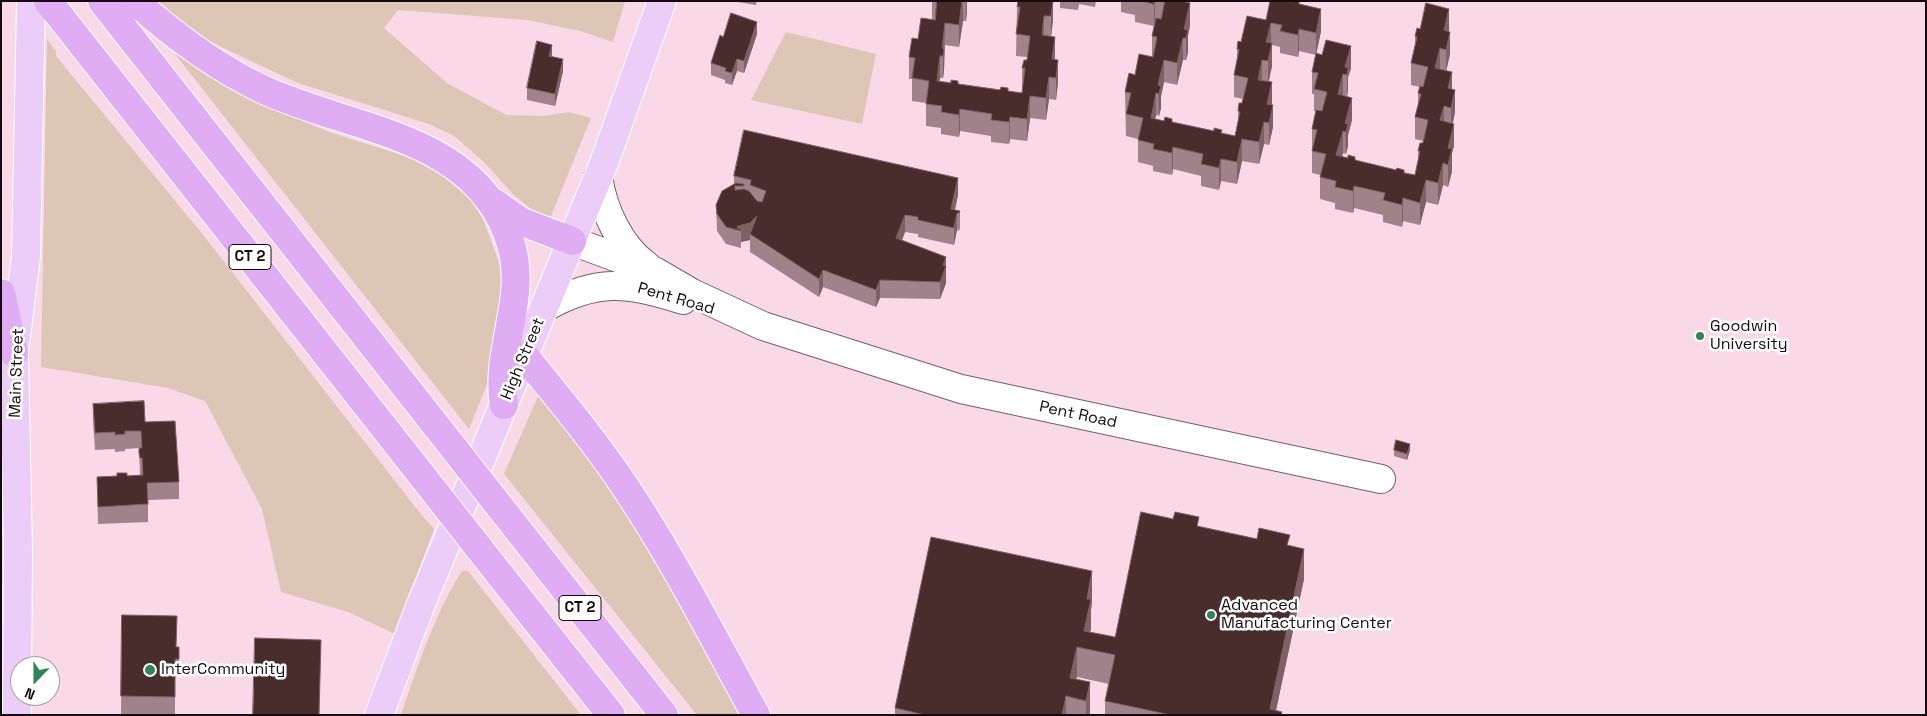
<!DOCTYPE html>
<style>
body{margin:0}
#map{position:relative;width:1927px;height:716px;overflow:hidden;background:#f9d9e7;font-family:"Space Grotesk",sans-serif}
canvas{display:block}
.frame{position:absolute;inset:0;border:2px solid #13090e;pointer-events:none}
.north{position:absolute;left:10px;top:656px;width:50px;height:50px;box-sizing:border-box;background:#fff;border:1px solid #a19d9f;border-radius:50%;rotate:202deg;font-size:14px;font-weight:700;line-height:20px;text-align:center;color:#13090e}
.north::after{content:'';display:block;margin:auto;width:18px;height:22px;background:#318456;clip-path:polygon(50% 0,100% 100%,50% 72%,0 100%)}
</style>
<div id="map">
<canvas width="1927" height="716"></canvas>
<div class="frame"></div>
<div class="north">N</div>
</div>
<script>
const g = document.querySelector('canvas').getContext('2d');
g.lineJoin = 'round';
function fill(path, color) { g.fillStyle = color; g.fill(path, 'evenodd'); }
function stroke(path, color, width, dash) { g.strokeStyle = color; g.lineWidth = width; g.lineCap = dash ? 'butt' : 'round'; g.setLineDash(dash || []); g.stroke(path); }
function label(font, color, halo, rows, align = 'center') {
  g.font = font + ' "Space Grotesk",sans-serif'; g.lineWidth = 5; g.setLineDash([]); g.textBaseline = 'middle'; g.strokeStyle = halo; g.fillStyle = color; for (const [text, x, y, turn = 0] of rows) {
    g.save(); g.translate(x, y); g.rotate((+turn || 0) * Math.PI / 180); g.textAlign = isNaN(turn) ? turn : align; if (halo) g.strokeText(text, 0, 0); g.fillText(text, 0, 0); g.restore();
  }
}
const green = new Path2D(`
 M156,1H625L613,42L580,31L527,20L398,10L384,28L447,83L506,115L543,116L569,112L591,118L549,221L537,214L513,194L485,163L454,136L429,124L298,83L196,35Z
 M786,32L876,54L862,124L751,100Z
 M47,39L56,51V56L204,236L420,513L434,529L395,634L348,612L281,592L262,509L205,401L168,388L41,367Z
 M168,45L233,85L283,113L332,133L411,158L443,176L470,199L483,219L499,262L503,297L489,379L469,429Z
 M539,394L589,459L638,517L746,715H697L504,474Z
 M462,571H468L581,715H401C418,666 434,615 462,571Z`);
const minor = new Path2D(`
 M598,177C603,209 619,246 647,266
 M572,241L656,272L692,293L763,326L961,389L1381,479
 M544,308C596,278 628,282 683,300`);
const major = new Path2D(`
 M17,715L18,548L14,353L26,256L31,1
 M379,715L421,604L604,163L662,1`);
const highway = new Path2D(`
 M48,1L438,496
 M102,1L456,451
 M135,1C173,35 216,67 262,89C351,131 482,134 512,248C526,301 495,351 504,405
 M493,202L520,221L572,241
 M1,293L14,353
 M524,355C559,399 595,441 626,488C674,560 714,639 756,715
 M496,502L664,715
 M478,547L611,715`);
const highwayBridge = new Path2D(`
 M456,451L496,502
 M438,496L478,547`);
const wall = new Path2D(`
 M731,1H757L756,5Z
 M932,1H967L966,21H963L959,47L945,45L944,71L943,78H940V81L1022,93V68L1027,60V57L1016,56L1017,7L1053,1V20L1051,37L1055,59L1058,82L1056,100L1049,99L1046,120L1030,118L1027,141L1010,139L1009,144L991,142V136L960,131L959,137L941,134V128L926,126V103L912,101V79H909V57L918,39L932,20Z
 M1060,1H1096L1095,7L1079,4L1078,10L1060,8Z
 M1121,1H1181L1190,25L1188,36V52L1186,60H1183L1177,85L1164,82L1161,96V108L1159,116L1156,115L1155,119L1235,136L1238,125V111L1242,103L1243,99L1234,97V75L1237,62V49L1241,42L1266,20L1299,4L1321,31L1316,55L1299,51L1298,57L1280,53V47L1272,45V66L1269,82L1272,105L1273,127L1269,145L1264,144L1259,164L1242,161L1237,184L1221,181L1219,190L1201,186V176L1173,169L1172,175L1153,171V166L1138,162V139L1126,136L1125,92L1135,75L1152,57V36L1155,20L1154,26L1135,22V15L1121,12Z
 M1420,29L1449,32L1450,54L1446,70L1452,89L1455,112L1453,123L1454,146L1452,153V171L1448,187L1443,185L1438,205L1426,202L1420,225L1403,221L1402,227L1383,222V215L1354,208L1353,213L1335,209V203L1320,199V175L1312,173V129L1316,111H1314V94H1312V72L1351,68L1348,77V90L1347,96L1352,120L1348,135V146L1346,154L1343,153L1342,157L1415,175L1418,162V151L1423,141L1415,139V117L1418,105V93L1420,87L1411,85V63L1415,47V36Z
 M757,34L744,73L737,71L732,85L725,83V80L711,75V63L723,37Z
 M563,71L555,106L527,100V88Z
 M734,176L958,195L955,210L960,211V228L959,231L957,230L954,245L918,237V234L905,232L902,240L946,257V283L940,299L880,298L876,307L823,287L819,297L750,252V240L741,242V248L726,244L717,231L716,205L734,185Z
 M93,404L145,422L179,482V499L148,500V522L98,524L97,477L140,475L139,448L125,449V451L115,452V449L95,450L93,421Z
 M1394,450H1410L1407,460L1394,456Z
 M1199,527L1290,546L1304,579L1276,710L1282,715H1105V701L1109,684L1077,677L1076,679L1090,682V715H895V708L1092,601L1091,610L1090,632L1115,637Z
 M122,615L177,647H179V676H175V715L121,714Z`);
const shadedWall = new Path2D(`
 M963,1V21L959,47V25Z
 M966,1H967V13L966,21Z
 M1053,1V20L1051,38V16Z
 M1154,1H1155V20L1154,26Z
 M1190,3V25L1188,36V52L1186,60V38L1184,29Z
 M1321,9V31L1316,55V33Z
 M1449,9V31L1445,49L1444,30Z
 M1044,16V38L1042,35Z
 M757,22V34L744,73V61Z
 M945,23L944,71L943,78V56L942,48Z
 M1271,23V45L1266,42Z
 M1299,29V51L1298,57V35Z
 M1450,32V54L1446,72V50Z
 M1055,37V59H1052Z
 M1183,38V60L1177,85V63Z
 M1272,43V66L1268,83V61Z
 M552,45V56H549Z
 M1351,46V68L1348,77V90L1347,97V75L1345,67Z
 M1440,48V70L1435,68Z
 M940,56V78L937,103V81Z
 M563,59V71L555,106V94Z
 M737,59V71L732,85V73Z
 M1058,60V82L1056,100V78Z
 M1164,60V82L1161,96V108L1159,116L1158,85Z
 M1262,60V82L1258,80Z
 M1452,72V94L1448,88Z
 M1343,74V96L1338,94Z
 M1049,77V99L1046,120V98Z
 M1272,82V105L1267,104Z
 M1455,90V112L1451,130V108Z
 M1156,93V115L1151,140V118Z
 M1030,96V118L1027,141V119Z
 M1352,98V120L1348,135V146L1346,154L1345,123Z
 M1273,105V127L1269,145V123Z
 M1444,106V128L1440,120Z
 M960,109V131L959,137V115Z
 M1010,117V139L1009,144V122Z
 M1264,122V144L1259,164V142Z
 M1454,124V146L1452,153V171L1448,187V148Z
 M1343,131V153L1336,177V155Z
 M1242,139V161L1237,184V162Z
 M1173,147V169L1172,175V153Z
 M1221,159V181L1219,190V168Z
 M1443,163V185L1438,205V183Z
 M958,178V195L951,226V209Z
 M1426,180V202L1420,225V203Z
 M1354,186V208L1353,213V191Z
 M1403,198V221L1402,227V205Z
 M957,213V230L954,245V228Z
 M905,215V232L896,256V238Z
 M757,216L750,234V240L741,242V231L737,230L738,226Z
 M946,257V283L940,299V282L943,265Z
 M823,270V287L819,297V279Z
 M880,280V298L876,307V290Z
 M1410,444V450L1407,460V454Z
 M1304,549V579L1275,715L1270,709Z
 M1092,571V601L1091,610V629L1086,649L1084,631L1087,599Z
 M1077,647V677L1072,698L1070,678Z
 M1090,682V715H1086V701Z
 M1066,696V715H1062Z`);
const building = new Path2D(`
 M937,1H962L959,25L945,23L942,48L944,49L943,56H940L937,81L951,83V80L958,81V84L1000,90L1001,87L1008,88V91L1022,93L1025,68H1022L1024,60H1027L1030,36L1016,34L1020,7H1017L1018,1H1053L1051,16H1044L1042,35L1055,37L1052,59L1058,60L1056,78L1049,77L1046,98L1030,96L1027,119L1010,117L1009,122L991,120L992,114L960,109L959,115L941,112L942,106L926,104L929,81L912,78L915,58L909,57L912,38L918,39L921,18L935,20Z
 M1142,1H1154V4Z
 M1165,1H1181L1190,3L1184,29L1188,30L1186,38H1183L1177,63L1164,60L1158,85L1161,86L1159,94L1156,93L1151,118L1164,121L1165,117L1172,119V122L1214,131V128L1222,130L1221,133L1235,136L1240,112L1238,111L1239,103H1242L1248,78L1234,75L1239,50L1237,49L1238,41L1241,42L1247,16L1266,20L1270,1H1286L1291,2L1292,1H1299V4L1321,9L1316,33L1299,29L1298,35L1280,31L1282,25L1271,23L1266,42L1272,43L1268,61L1262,60L1258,80L1272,82L1267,104L1273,105L1269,123L1264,122L1259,142L1242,139L1237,162L1221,159L1219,168L1201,164L1203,154L1173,147L1172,153L1153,149L1154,144L1138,140L1143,118L1126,114L1131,93L1125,92L1129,73L1135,75L1139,54L1153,57L1157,37L1152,36L1156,18L1161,19Z
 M1426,3L1449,9L1444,30L1450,32L1446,50L1440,48L1435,68L1452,72L1448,88L1455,90L1451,108L1444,106L1440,120L1454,124L1448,148L1452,149L1448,165L1443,163L1438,183L1426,180L1420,203L1403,198L1402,205L1383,200L1385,193L1354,186L1353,191L1335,187L1336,181L1320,177L1326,154L1312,151L1317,130L1312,129L1316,110L1322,111L1327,92L1314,89L1318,73L1312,72L1316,53L1322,55L1326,40L1351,46L1345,67L1348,68L1347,75L1343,74L1338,94L1352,98L1345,123L1348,124L1346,132L1343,131L1336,155L1348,158V155L1355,157V160L1396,170L1397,168L1404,170V173L1415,175L1420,151H1418L1420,143H1423L1428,120L1415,117L1421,94L1418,93L1420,86L1423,87L1428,67L1411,63L1417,37L1415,36L1417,28L1420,29Z
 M731,13L757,22L744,61L737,59L732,73L725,71L726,68L711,63L720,35L723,37Z
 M537,41L552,45L549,56L563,59L555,94L527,88Z
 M744,130L958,178L951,209L960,211L959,213H957L954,228L918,220V217L905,215L896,238L946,257L943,265L946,266L940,282L880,280L876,290L823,270L819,279L750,234L757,216L750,223L738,226L737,228L741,229V231L726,227L717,214L716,205L722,191L736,183L744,184V186H735V190L744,189L749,191L757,201L762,202L766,191L750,185L751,180L734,176Z
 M144,401L145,422L175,421L179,482L147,483L148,504L98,507L97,477L117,476V473H127V476L143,475L142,458H140L139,453V448H142L141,431H125V434L115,435V432L95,433L93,404Z
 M1396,440L1410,444L1407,454L1394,450Z
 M1141,512L1173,519L1175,512L1199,517L1197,526L1257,539L1259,528L1290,535L1287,545L1304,549L1270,709L1282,712L1281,715H1171L1105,701L1115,655L1077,647L1070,678L1090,682L1086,701L1066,696L1062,715H925L895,708L931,537L1092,571L1087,599H1091L1084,631L1115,637Z
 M122,615L177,616L176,647H179V659H175V697L121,696Z
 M255,638L321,640L319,715H253Z`);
const markers = [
 [1700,336,5,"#318456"],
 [1211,615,5,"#318456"],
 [150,670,6,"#318456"]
];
const shields = [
 [250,257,42],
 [580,608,42]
];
const shieldNames = [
 ["CT 2",250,257],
 ["CT 2",580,608]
];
const streetNames = [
 ["Pent Road",676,299,16],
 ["High Street",523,359,-67],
 ["Main Street",17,373,-88],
 ["Pent Road",1078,415,12]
];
const poiNames = [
 ["Goodwin",1710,327],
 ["University",1710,345],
 ["Advanced",1221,606],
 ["Manufacturing Center",1221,624],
 ["InterCommunity",161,670]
];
fill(green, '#ddc6b6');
stroke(minor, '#795e6a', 30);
stroke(major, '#fff', 30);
stroke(highway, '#fff', 30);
stroke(minor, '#fff', 28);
stroke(major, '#eccdf8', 28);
stroke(highway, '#e0acf3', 28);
stroke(highwayBridge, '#fff', 30, []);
stroke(highwayBridge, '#e0acf3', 28);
fill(wall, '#a0838a');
fill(shadedWall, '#7d6164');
fill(building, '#482d2c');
stroke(building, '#7d6164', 1);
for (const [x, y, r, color] of markers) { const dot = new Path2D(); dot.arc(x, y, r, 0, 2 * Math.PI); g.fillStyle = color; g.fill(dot); stroke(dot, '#fff', 2); }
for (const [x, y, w] of shields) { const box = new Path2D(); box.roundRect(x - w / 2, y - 12.5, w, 25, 4); g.fillStyle = '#fff'; g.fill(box); stroke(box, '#13090e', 1); }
label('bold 15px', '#13090e', null, shieldNames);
label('16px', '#13090e', '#fff', streetNames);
label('16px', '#13090e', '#fff', poiNames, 'left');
</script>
